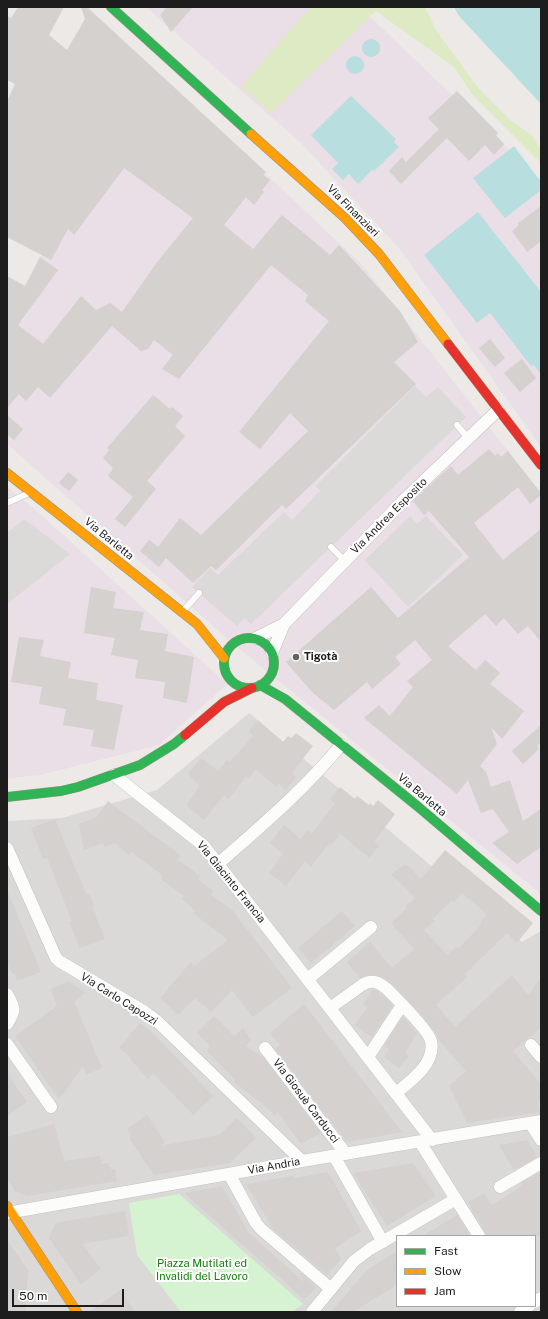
<!DOCTYPE html>
<meta charset="utf-8">
<style>
body{margin:0}
#map{position:relative;width:548px;height:1319px;overflow:hidden;background:#ece9e6;font-family:"Public Sans",sans-serif}
canvas{display:block}
.frame{position:absolute;inset:0;border:8px solid #1d1d1d;pointer-events:none}
.legend{position:absolute;left:396px;top:1235px;width:140px;height:72px;box-sizing:border-box;background:#fff;border:1px solid #a5a5a5;margin:0;padding:5px 7px;list-style:none;font-size:12px;color:#1d1d1d}
.legend li{display:flex;align-items:center;gap:8px;height:20px}
.legend b{width:20px;border:1px solid #a5a5a5}
.scale{position:absolute;left:12px;top:1289px;width:112px;height:18px;box-sizing:border-box;border:2px solid #1d1d1d;border-top:0;padding-left:5px;font-size:12px;line-height:14px;white-space:nowrap;color:#1d1d1d;-webkit-text-stroke:3px #fff;paint-order:stroke}
</style>
<div id="map">
<canvas width="548" height="1319"></canvas>
<div class="frame"></div>
<ul class="legend">
<li><b style="height:5px;background:#30b455"></b>Fast</li>
<li><b style="height:5px;background:#ff9f0a"></b>Slow</li>
<li><b style="height:5px;background:#e5322d"></b>Jam</li>
</ul>
<div class="scale">50 m</div>
</div>
<script>
const g = document.querySelector('canvas').getContext('2d');
g.lineJoin = 'round';
function fill(path, color) { g.fillStyle = color; g.fill(path, 'evenodd'); }
function stroke(path, color, width, dash) { g.strokeStyle = color; g.lineWidth = width; g.lineCap = dash ? 'butt' : 'round'; g.setLineDash(dash || []); g.stroke(path); }
function label(font, color, halo, rows, align = 'center') {
  g.font = font + ' "Public Sans",sans-serif'; g.lineWidth = 4; g.setLineDash([]); g.textBaseline = 'middle'; g.strokeStyle = halo; g.fillStyle = color; for (const [text, x, y, turn = 0] of rows) {
    g.save(); g.translate(x, y); g.rotate((+turn || 0) * Math.PI / 180); g.textAlign = isNaN(turn) ? turn : align; if (halo) g.strokeText(text, 0, 0); g.fillText(text, 0, 0); g.restore();
  }
}
const residential = new Path2D(`
 M249,713L522,942L541,931V1312H7V821L62,818L157,790ZM397,1236H535V1306H397Z`);
const industrial = new Path2D(`
 M82,7H85L170,83L363,266L541,493V894L236,646L7,444V319L59,223L104,76L85,19Z
 M146,7H360L541,180V447L399,248L302,144Z
 M7,487L39,513L227,684L159,745L40,775L7,778Z`);
const grass = new Path2D(`
 M311,7H425L436,30L479,89L510,120L532,135L541,150V163L472,94L454,67L376,11L271,113L241,86Z`);
const park = new Path2D(`
 M179,1194L303,1304L292,1312H181L137,1255L129,1203Z`);
const parking = new Path2D(`
 M415,386L426,397L438,387L466,417L251,624L245,618L237,626L192,587L210,568L218,575L284,512L292,520L320,491L316,486Z
 M410,516L417,524L426,516L463,555L408,607L365,560Z
 M24,519L70,554L7,604V533Z`);
const water = new Path2D(`
 M454,7H541V104L459,16Z
 M362 48a9 9 0 1 1 18 0a9 9 0 1 1-18 0Z
 M346 65a9 9 0 1 1 18 0a9 9 0 1 1-18 0Z
 M351,96L396,139L394,142L399,147L374,171L372,170L358,184L349,174L343,180L332,169L338,163L311,135Z
 M514,146L541,182V190L505,218L473,178Z
 M478,212L541,292V375L534,365L531,366L490,313L477,323L424,255Z`);
const building = new Path2D(`
 M18,7H64L49,35L67,50L85,19L81,7H87L266,172L263,175L270,180L262,190L264,192L254,205L246,197L224,225L253,249L282,215L330,255L339,245L400,311L418,342L394,362L416,384L286,509L282,505L216,570L211,566L193,583L166,558L159,567L140,551L149,540L158,547L180,518L201,535L308,431L290,413L260,449L239,432L329,321L305,301L308,295L271,265L179,379L162,369L173,355L154,340L148,349L141,351L112,326L50,398L38,387L26,401L19,394L7,408V276L25,286L40,257L58,270L18,325L43,344L81,296L96,310L110,303L122,312L158,261L193,218L124,168L74,235L68,229L51,260L7,237V101L15,84L7,80V16L11,18Z
 M167,7H193L171,32L160,15Z
 M457,91L498,133L496,135L504,144L494,155L485,145L469,161L447,138L401,184L389,171L402,157L406,162L439,129L428,118Z
 M541,206V241L527,252L512,231L518,226V223Z
 M490,339L505,358L495,367L479,348Z
 M522,359L536,378L520,392L504,373Z
 M153,395L170,409L172,407L183,416L175,426L185,436L147,481L156,489L125,527L115,519L133,497L108,476L113,468L103,458L109,450L107,448Z
 M7,415L23,429L14,440L7,434Z
 M489,449L495,456L498,453L501,457L508,451L541,493V495L530,504L518,487L474,523L503,560L541,529V642L528,626L518,634L504,618L496,626L485,614L448,646L476,670L485,660L500,673L490,684L524,711L502,739L491,727L497,744L480,766L486,772L491,787L510,780L523,821L541,809V847L517,864L492,843L509,832L493,809L481,813L468,780L457,794L364,718L379,705L390,716L413,687L407,681L432,660L415,640L395,657L401,664L372,689L367,682L334,710L312,692L286,662L371,587L398,618L469,557L429,511L424,515L413,501L451,466L458,475Z
 M68,472L78,480L69,491L59,483Z
 M91,587L116,592L113,608L144,612L140,630L168,634L165,651L194,657L187,703L163,698L165,682L135,678L138,660L111,655L115,638L84,633Z
 M19,637L44,640L40,656L71,662L68,678L98,683L96,700L123,705L114,750L91,746L94,730L63,725L66,709L39,704L42,687L11,682Z
 M258,720L283,742L288,736L292,738L296,733L313,746L292,773L296,777L286,790L279,784L276,787L256,769L249,778L246,776L229,799L224,795L204,820L186,805L200,786L188,774L201,758L218,771L227,760L230,762L253,736L249,731Z
 M541,725V742L537,746L539,749L523,764L512,751Z
 M340,787L355,799L357,796L369,805L370,803L373,806L378,800L395,814L374,842L379,846L369,858L341,834L331,845L329,843L311,867L305,861L286,886L269,873L283,854L270,843L284,825L301,839L307,830L312,833L335,803L330,799Z
 M108,801L181,856L178,860L200,876L198,879L213,891L211,895L233,911L292,988L253,1017L232,990L211,1012L195,998L178,1015L160,998L191,962L194,966L228,940L193,913L196,911L182,899L184,896L161,879L163,876L132,852L129,855L115,843L104,847L103,843L84,850L79,824L97,817Z
 M55,819L86,894L89,893L94,905L92,906L105,939L80,948L69,922L72,921L52,870L47,858L43,859L31,828Z
 M445,850L533,923L517,943L507,933L465,974L467,977L436,1005L455,1027L512,975L528,995L541,978V1028L513,1051L541,1084V1100L538,1102L540,1112L467,1123L449,1086L466,1071L438,1039L435,1032L424,1018L392,984L385,978L376,975H368L360,978L347,962L370,942L392,968L414,949L391,923L407,908L406,906L415,898L391,874L406,864L421,879ZM462,893L487,914L480,923L481,925L458,949L456,947L447,955L424,930L435,921L433,919L452,900L454,902Z
 M7,890L41,972L17,981L14,973L12,974L7,962Z
 M342,911L355,926L311,963L298,948Z
 M68,981L85,992L74,1002L102,1068L86,1075L83,1066L64,1093L58,1098L15,1036L57,1006L51,989Z
 M370,990H375L380,993L393,1005L372,1037L355,1025L367,1007L363,1004L372,991Z
 M304,1004L315,1018L402,1132L347,1142L275,1049L280,1045L270,1033Z
 M214,1016L234,1036L243,1028L251,1040L246,1046L264,1058L321,1133L301,1144L278,1112L274,1116L270,1110L234,1082L235,1080L207,1051L210,1046L197,1033Z
 M403,1017L417,1033L405,1053L409,1056L399,1068L384,1057L389,1049L384,1046Z
 M140,1023L153,1033L213,1096L193,1115L153,1073L148,1079L130,1059L131,1058L119,1048Z
 M7,1073L27,1102L7,1116Z
 M147,1115L165,1142L160,1146L219,1135L237,1118L256,1138L230,1163L154,1175L129,1138L132,1136L127,1129Z
 M54,1124L64,1161L100,1156L101,1164L108,1163L109,1167H111V1170L115,1169L117,1181L27,1196L15,1191L7,1179V1137Z
 M527,1140L537,1157L514,1170L499,1145Z
 M413,1163L436,1196L387,1226L353,1173Z
 M328,1172L361,1231L335,1248L341,1259L327,1275L274,1230L246,1184L293,1176L294,1178Z
 M541,1172V1236H486L485,1232L470,1207L471,1206L469,1202L484,1193L492,1205L522,1186L521,1183Z
 M222,1186L249,1233L305,1283L298,1271L317,1287L304,1299L184,1193Z
 M125,1211L129,1236L82,1244L101,1269L81,1284L49,1238L56,1223Z
 M457,1215L470,1236H422Z
 M7,1240L28,1270L25,1312H7Z
 M397,1251V1285L353,1312H331L367,1270Z
 M120,1290L135,1312H89Z`);
const lane = new Path2D(`
 M457,425L468,438
 M7,503L29,493
 M331,547L345,561
 M183,611L199,593`);
const street = new Path2D(`
 M256,638L284,624L406,498L498,410
 M272,653L284,624
 M114,775L204,846L432,1140
 M7,848L56,958L59,961L145,1012L158,1022L302,1161
 M218,864C261,826 305,789 341,745
 M308,979L371,927
 M7,994C15,1008 16,1010 7,1024
 M330,1008L362,985C372,979 379,982 387,989C396,998 429,1031 431,1041C436,1063 411,1081 396,1093
 M7,1044L51,1107
 M531,1045L541,1057
 M265,1048L346,1154
 M368,1057L402,1005
 M530,1123L541,1140
 M420,1142L479,1236
 M334,1156L383,1242
 M229,1174L256,1223L261,1229L331,1289
 M500,1187L541,1163
 M7,1213L302,1161L541,1121
 M535,1302L541,1298
 M312,1312L354,1261L370,1249L456,1199
 M520,1312L529,1306`);
const fast = new Path2D(`
 M111,7L251,134
 M224 663a25 25 0 1 1 50 0a25 25 0 1 1-50 0Z
 M260,685L285,699L416,805L541,911
 M7,797L61,791L78,787L140,765L174,744L185,735`);
const slow = new Path2D(`
 M251,134L345,218L379,254L448,344
 M7,473L197,624L224,658
 M7,1206L77,1312`);
const jam = new Path2D(`
 M448,344L541,465
 M185,735L224,702L252,688`);
const markers = [
 [296,657,4,"#656463"]
];
const streetNames = [
 ["Via Finanzieri",353,211,45],
 ["Via Andrea Esposito",389,516,-45],
 ["Via Barletta",109,539,39],
 ["Via Barletta",422,795,40],
 ["Via Giacinto Francia",231,882,51],
 ["Via Carlo Capozzi",119,999,32],
 ["Via Giosuè Carducci",306,1101,53],
 ["Via Andria",274,1166,-10]
];
const poiNames = [
 ["Tigotà",304,657]
];
const parkNames = [
 ["Piazza Mutilati ed",202,1264],
 ["Invalidi del Lavoro",202,1277]
];
fill(residential, '#dbd9d8');
fill(industrial, '#eadee7');
fill(grass, '#deeac3');
fill(park, '#d5f3d0');
fill(parking, '#dcdad9');
fill(water, '#b8dee0');
fill(building, '#d4d1cf');
stroke(lane, '#c4c3c2', 7);
stroke(street, '#c4c3c2', 13);
stroke(fast, '#97947e', 10);
stroke(slow, '#97947e', 10);
stroke(jam, '#97947e', 10);
stroke(lane, '#fcfcfb', 6);
stroke(street, '#fcfcfb', 12);
stroke(fast, '#30b455', 9);
stroke(slow, '#ff9f0a', 9);
stroke(jam, '#e5322d', 9);
for (const [x, y, r, color] of markers) { const dot = new Path2D(); dot.arc(x, y, r, 0, 2 * Math.PI); g.fillStyle = color; g.fill(dot); stroke(dot, '#fff', 1.5); }
label('11px', '#1d1d1d', '#fff', streetNames);
label('bold 11px', '#1d1d1d', '#fff', poiNames, 'left');
label('11px', '#107e09', '#fff', parkNames);
</script>
